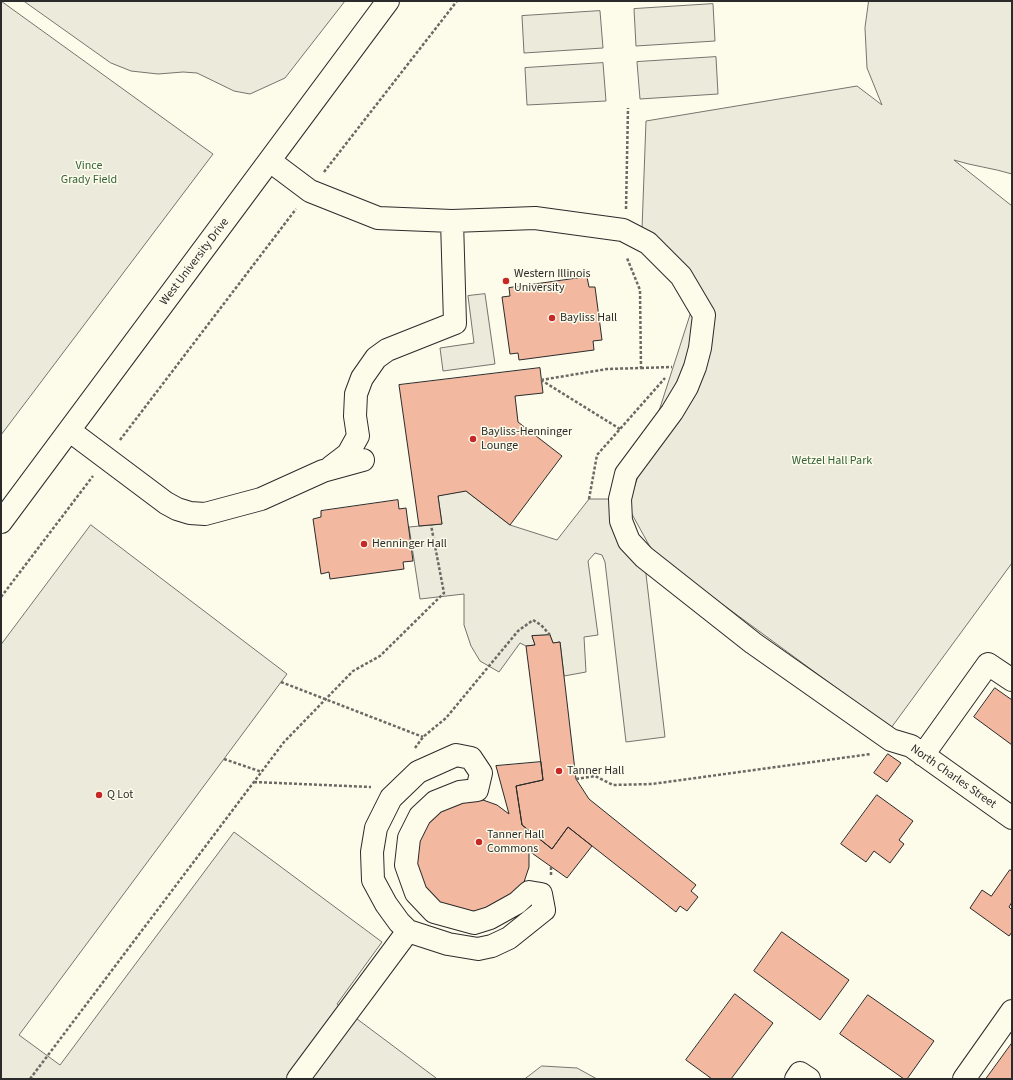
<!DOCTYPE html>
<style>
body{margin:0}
#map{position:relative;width:1013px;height:1080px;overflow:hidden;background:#fdfbea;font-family:"Source Sans 3",sans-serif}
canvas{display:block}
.frame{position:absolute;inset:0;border:2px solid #2b2b2b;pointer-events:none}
</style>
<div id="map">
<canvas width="1013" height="1080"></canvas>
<div class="frame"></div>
</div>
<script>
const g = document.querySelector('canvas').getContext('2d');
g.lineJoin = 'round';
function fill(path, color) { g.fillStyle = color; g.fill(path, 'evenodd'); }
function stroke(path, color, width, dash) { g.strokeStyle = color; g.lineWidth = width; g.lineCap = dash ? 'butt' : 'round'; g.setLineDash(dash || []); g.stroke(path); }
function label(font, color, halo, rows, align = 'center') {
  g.font = font + ' "Source Sans 3",sans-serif'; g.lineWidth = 3; g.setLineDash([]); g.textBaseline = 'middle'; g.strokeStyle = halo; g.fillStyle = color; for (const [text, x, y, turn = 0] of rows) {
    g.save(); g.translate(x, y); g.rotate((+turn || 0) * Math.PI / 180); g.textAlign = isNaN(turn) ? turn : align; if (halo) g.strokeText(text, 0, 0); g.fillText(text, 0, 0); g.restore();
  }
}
const green = new Path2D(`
 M1,1L213,154L1,435Z
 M24,1H345L285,78L250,94L234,91L197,73L183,72L158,74L131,71L111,63Z
 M869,1H1012V174C993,168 972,166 954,160L1012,206V563L891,728L654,554L628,507L698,290L642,229L646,121L857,86L882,105L867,68L865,28Z
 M713,4L715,41L636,46L634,9Z
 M600,11L603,48L524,53L522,16Z
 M716,57L718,94L640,99L637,62Z
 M603,63L606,101L527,105L525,68Z
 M542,1066L577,1068L597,1079H525Z`);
const parking = new Path2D(`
 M485,294L495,364L443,371L440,348L474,343L468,296Z
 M466,491L510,525L557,540L589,499H620L644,557L665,737L626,742L605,562L602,555L595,553L588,561L598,635L584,637L586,672L564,676L560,642L553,643L550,635L532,636L535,645L526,646L520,643L499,672L480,661L471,646L464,625V594L420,599L409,527L442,524L438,496Z
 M91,525L287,674L19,1035L60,1065L234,832L382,942L337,1004L424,1069L436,1078V1079H1V645Z`);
const building = new Path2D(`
 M587,277L589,287H595L602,340L593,341L594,350L519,360L518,353L510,354L502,297L510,296L509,288Z
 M540,368L543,393L515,396L518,422L562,456L510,525L466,491L438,496L442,524L419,526L399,385Z
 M398,500L399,509L406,508L413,561L403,562L404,569L330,579L329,572L321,574L313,519L321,517V511Z
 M550,635L553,643L560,642L576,779L589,799L696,885L691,891L698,897L687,911L680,906L676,912L568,827L552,849L522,825L516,786L543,780L526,646L535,645L532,636Z
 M995,688L1012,700V745L974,717Z
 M888,754L901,763L887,782L874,773Z
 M541,762L543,780L516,786L522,825L552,849L568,827L592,846L567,878L529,851V867L524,882L518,893L481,914L441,906L419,879L415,850L431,814L470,798L483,800L497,805L509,814L496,766Z
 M877,795L913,821L899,840L904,844L890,863L874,851L866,862L841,844Z
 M1010,870L1012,871V902L1009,907L1012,910V932L1009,936L970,908L982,890L991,896Z
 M782,932L849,980L820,1020L754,971Z
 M735,994L773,1023L731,1079H712L686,1060Z
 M868,995L934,1041L907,1079H904L840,1034Z
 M1012,1043V1079H986Z`);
const path = new Path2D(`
 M324,172L457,1
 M626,209L628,108
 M641,368L672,367
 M541,380L607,369L641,368L640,290L627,258
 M541,380L620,429
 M120,440L296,209
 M589,499L597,455L665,378
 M1,597L93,476
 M281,682L423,737
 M415,748L423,737L446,718L518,631L533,620L541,625L550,635
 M224,759L262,772
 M576,779L595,776L613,785L652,784L871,754
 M254,782L371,787
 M551,867V875
 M30,1079L284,742L353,671L380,656L444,593L431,525`);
const minor = new Path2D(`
 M270,161L310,191L378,218L452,221L535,218L623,230L648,243L681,276L704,315L700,348L695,367L687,387L672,412L626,474L620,499L621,521L629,541L644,557L753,643L891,740L911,746L1012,818
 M70,431L166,503L177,509L190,513L205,514L261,499L323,471L363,460
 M331,467L348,454L358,436L355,416L356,394L362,378L376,358L387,350L455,323L452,221
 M1,522L388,1
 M456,755L471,758L481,773L477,790L460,792L435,802L420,816L409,838L406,865L416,893L434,912L474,923L490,918L517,903L529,892L541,894L544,910L509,938L492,946L478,949L448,944L408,931L399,922L386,904L373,880L372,852L376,828L391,798L418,772Z
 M923,755L988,664L1012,680
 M298,1079L408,931
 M796,1079L800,1073L809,1079
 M964,1079L1012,1011`);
const markers = [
 [506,281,4,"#c62828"],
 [552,318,4,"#c62828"],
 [473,439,4,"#c62828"],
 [364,544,4,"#c62828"],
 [559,771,4,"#c62828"],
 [99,795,4,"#c62828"],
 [479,842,4,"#c62828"]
];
const parkNames = [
 ["Vince",89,166],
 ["Grady Field",89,180],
 ["Wetzel Hall Park",832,461]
];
const streetNames = [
 ["West University Drive",195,262,-53],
 ["North Charles Street",953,777,35]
];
const poiNames = [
 ["Western Illinois",514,274],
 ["University",514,288],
 ["Bayliss Hall",560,318],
 ["Bayliss-Henninger",481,432],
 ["Lounge",481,446],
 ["Henninger Hall",372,544],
 ["Tanner Hall",567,771],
 ["Q Lot",107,795],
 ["Tanner Hall",487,835],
 ["Commons",487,849]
];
fill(green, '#ecebdb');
stroke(green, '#74746e', 1);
fill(parking, '#eceadb');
stroke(parking, '#74746e', 1);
fill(building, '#f2b8a0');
stroke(building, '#2b2b2b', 1);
stroke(minor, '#2b2b2b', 24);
stroke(path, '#6a6964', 2.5, [3, 2]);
stroke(minor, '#fdfbea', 22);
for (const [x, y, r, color] of markers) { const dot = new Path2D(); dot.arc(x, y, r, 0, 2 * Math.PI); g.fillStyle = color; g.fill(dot); stroke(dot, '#fdfbea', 1.5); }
label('12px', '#34623c', '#fdfbea', parkNames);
label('12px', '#2b2b2b', '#fdfbea', streetNames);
label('12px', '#2b2b2b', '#fdfbea', poiNames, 'left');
</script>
